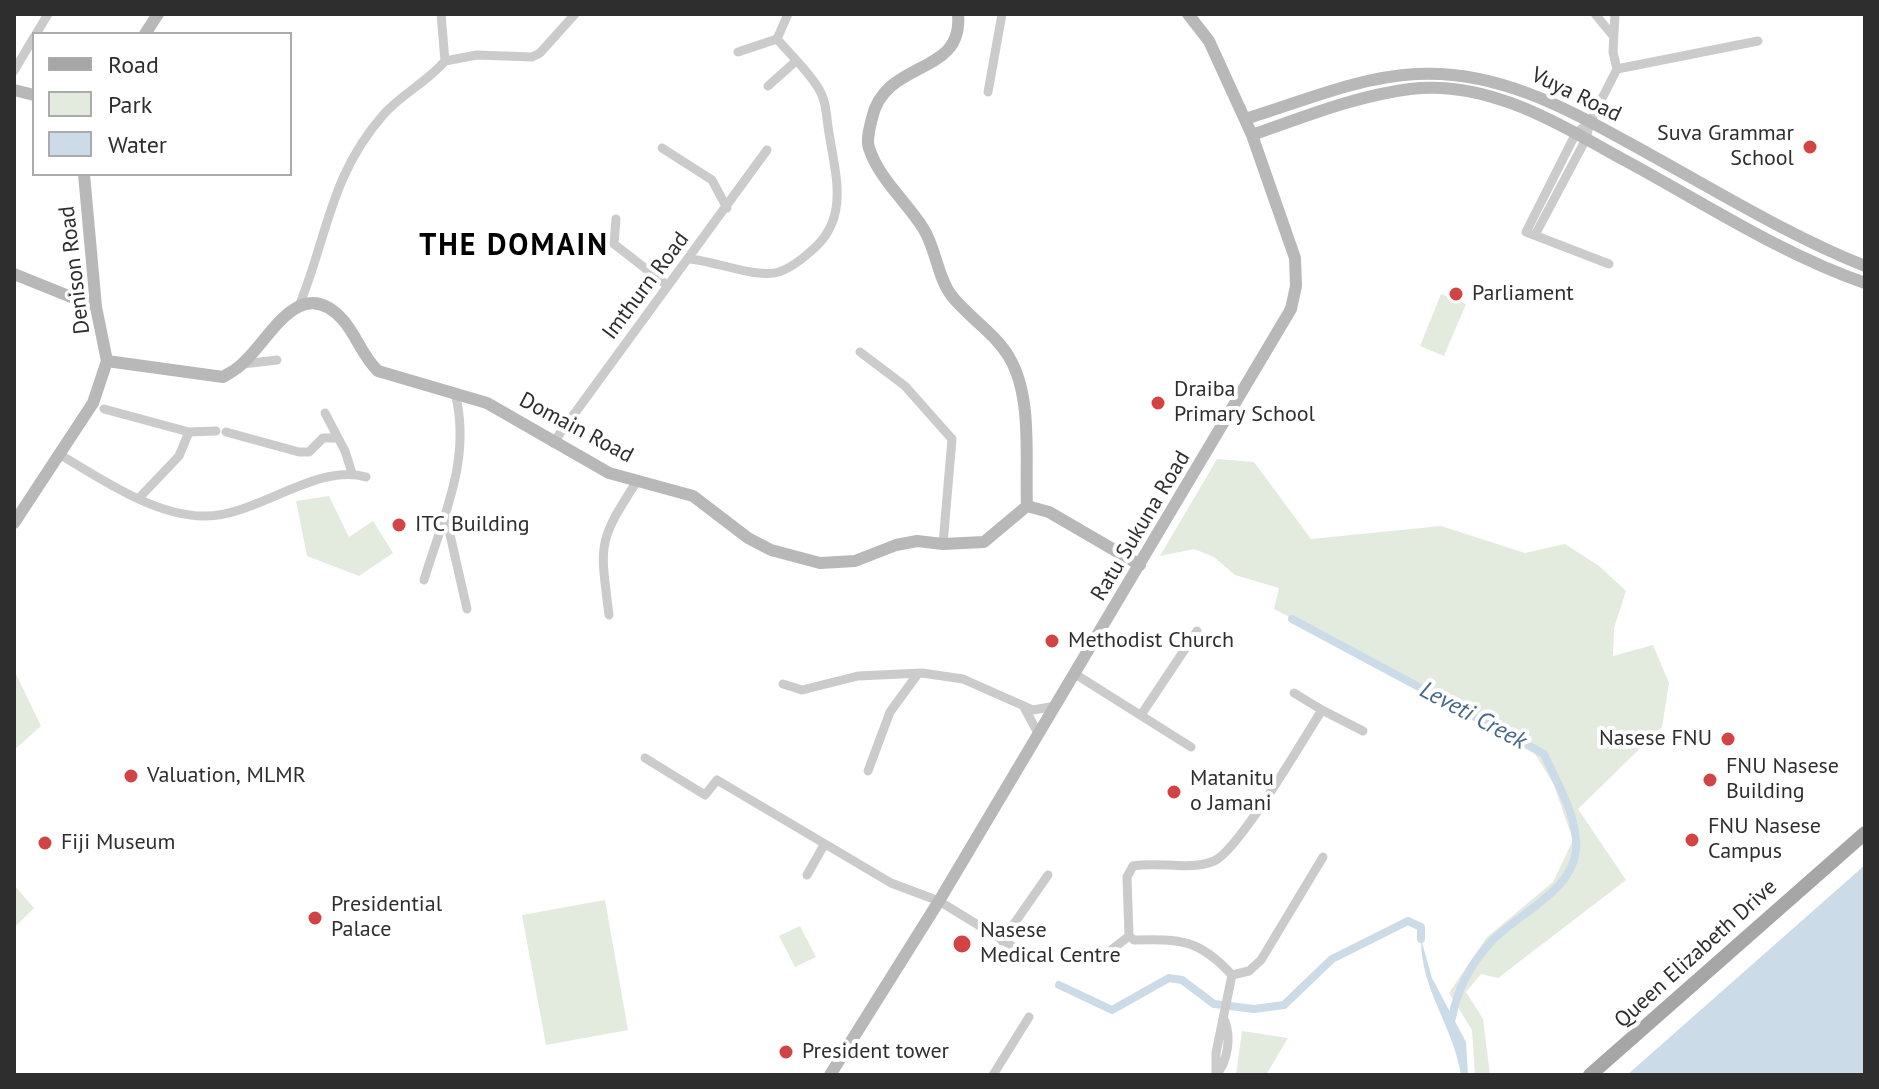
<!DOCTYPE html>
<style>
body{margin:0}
#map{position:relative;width:1879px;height:1089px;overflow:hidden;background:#fff;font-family:"PT Sans",sans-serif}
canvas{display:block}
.frame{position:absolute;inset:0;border:16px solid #2e2e2e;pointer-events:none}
.legend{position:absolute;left:32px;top:32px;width:260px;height:144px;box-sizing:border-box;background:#fff;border:2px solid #ababab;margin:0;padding:10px 14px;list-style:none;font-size:24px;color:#2e2e2e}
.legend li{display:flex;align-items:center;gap:16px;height:40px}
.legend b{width:40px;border:2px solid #ababab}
</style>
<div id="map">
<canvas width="1879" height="1089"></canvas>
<div class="frame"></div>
<ul class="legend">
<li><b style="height:10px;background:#a6a6a6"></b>Road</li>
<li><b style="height:22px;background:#e3eade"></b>Park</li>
<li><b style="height:22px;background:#ccdbe8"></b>Water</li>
</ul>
</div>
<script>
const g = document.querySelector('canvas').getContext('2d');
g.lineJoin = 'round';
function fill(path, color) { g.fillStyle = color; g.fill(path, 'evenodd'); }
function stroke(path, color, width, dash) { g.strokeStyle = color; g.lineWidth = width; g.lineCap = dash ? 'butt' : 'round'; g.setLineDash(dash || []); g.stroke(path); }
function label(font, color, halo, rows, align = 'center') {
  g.font = font + ' "PT Sans",sans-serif'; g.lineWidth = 8; g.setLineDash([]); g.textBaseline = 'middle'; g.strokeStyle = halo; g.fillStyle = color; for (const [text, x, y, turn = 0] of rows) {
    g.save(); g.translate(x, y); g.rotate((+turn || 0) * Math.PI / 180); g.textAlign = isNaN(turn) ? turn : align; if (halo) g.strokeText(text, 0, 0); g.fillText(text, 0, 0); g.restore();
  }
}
const green = new Path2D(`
 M1441,294L1466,304L1444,356L1420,346Z
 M1217,459L1254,462L1311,539L1441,526L1525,553L1565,544L1599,566L1626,591L1614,628L1613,656L1653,645L1669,683L1662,727L1578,809L1626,880L1498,978L1481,974L1466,992L1483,1019L1490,1075H1475L1472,1030L1449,993L1487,937L1553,882L1573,840L1553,783L1525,738L1274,609L1279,588L1235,575L1214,557L1194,549L1160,556Z
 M329,496L349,537L373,521L393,553L359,576L307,556L296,501Z
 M14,670L41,726L14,750Z
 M14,885L34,908L14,928Z
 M605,900L628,1030L546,1045L522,915Z
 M800,926L816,957L795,967L779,936Z
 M1242,1031L1288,1038L1266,1075H1236Z`);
const water = new Path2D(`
 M1865,865V1075H1627Z
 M1421,939L1432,978L1466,1042L1468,1075H1461C1453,1025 1421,991 1421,939Z`);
const canal = new Path2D(`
 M1292,619L1544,754C1556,781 1574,810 1576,840C1580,890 1518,912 1490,943C1470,965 1457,990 1452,1018
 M1059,985L1112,1010L1169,978L1182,980L1214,1004L1254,1009L1284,1005L1332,959L1408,921L1421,927V939`);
const street = new Path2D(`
 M1595,14L1614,37
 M36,34L48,14
 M777,39L788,14
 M445,61L477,55L532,57L540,53L575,14
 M1617,69L1758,41
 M14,71L34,37
 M768,86L796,61
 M988,92L1002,14
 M1590,122L1576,133L1526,232L1609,264
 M662,148L712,180L727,208
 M616,219L614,244L668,286
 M1535,235L1586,139L1590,122L1617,69L1613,52L1615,14
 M689,259C716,261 757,279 779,272C791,268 801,260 810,252C850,220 836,177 829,133C826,116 827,100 817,86C806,69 790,54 777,39L738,52
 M299,306C328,235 330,175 384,114C402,94 427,82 445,61L441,14
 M860,352L905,386L952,439L943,544
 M243,364L277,360
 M104,409L189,432L216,431
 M325,413L345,451L352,473
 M226,432L299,452H309L323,438H338
 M553,443L767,150
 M59,454C101,479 156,517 206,516C257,516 318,462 366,477
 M140,497L179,456L189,432
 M446,517L467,609
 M424,580C443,517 472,459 455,393
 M609,615C600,543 597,543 637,481
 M1075,674L1191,747
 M783,684L802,690L858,676L922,673L963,679L1033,710L1056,706
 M1024,707L1039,735
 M1322,710L1363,731
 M1141,715L1197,631
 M645,758L705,795L717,780L891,883L939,901L1035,960
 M868,771L890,712L917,675
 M807,875L824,845
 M1002,941L1048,875
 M1110,951L1129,936
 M1232,975L1249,971L1261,960L1323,857
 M993,1075L1029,1017
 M1216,1075V1053L1232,975C1199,939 1181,939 1134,940L1129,936L1127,877L1133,866C1158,861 1191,871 1214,861C1239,850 1304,738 1322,710L1294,693
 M1216,1075C1228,1062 1231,1037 1225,1021`);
const secondary = new Path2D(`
 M958,14C964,77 886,58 872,118C870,127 866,139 869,148C879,179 906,201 923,228C936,248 937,276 951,295C968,317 994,332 1009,357C1033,397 1025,460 1027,506
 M145,34L158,14
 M14,90L34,95
 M1245,119C1301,102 1358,77 1416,74C1503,69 1576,114 1649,154C1720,193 1790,236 1865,266
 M1252,135C1304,117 1355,96 1410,89C1489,79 1560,125 1626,161C1704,203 1781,254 1865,283
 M14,274L96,307
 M107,361L223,377C229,373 238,369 243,363C270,339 300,272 343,320C357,336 362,356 378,371L487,403L609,473L693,496L748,538L771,550L820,563L855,561L896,545L917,541L943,544L984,542L1027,506L1049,512L1140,565
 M14,523L93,403L107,361L96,307L84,174
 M830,1075L939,901L1291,309L1296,286L1295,258L1252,135L1209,41L1188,14`);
const primary = new Path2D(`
 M1590,1075L1865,833`);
const markers = [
 [1810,147,8,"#d24443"],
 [1456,294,8,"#d24443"],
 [1158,403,8,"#d24443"],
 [399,525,8,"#d24443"],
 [1052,641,8,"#d24443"],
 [1728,739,8,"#d24443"],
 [131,776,8,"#d24443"],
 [1710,780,8,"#d24443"],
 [1174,792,8,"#d24443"],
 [1692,840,8,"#d24443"],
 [45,843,8,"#d24443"],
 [315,918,8,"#d24443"],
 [962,944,10,"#d24443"],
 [786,1052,8,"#d24443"]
];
const streetNames = [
 ["Vuya Road",1576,95,26],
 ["Denison Road",75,270,-97],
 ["Imthurn Road",646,286,-53],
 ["Domain Road",576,428,28],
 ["Ratu Sukuna Road",1141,526,-59],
 ["Queen Elizabeth Drive",1696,954,-42]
];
const poiNames = [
 ["Suva Grammar",1794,134,"right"],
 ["School",1794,159,"right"],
 ["Parliament",1472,294],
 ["Draiba",1174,390],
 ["Primary School",1174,415],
 ["ITC Building",415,525],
 ["Methodist Church",1068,641],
 ["Nasese FNU",1712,739,"right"],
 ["FNU Nasese",1726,767],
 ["Building",1726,792],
 ["Valuation, MLMR",147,776],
 ["Matanitu",1190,779],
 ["o Jamani",1190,804],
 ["FNU Nasese",1708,827],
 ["Campus",1708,852],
 ["Fiji Museum",61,843],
 ["Presidential",331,905],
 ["Palace",331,930],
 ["Nasese",980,931],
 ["Medical Centre",980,956],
 ["President tower",802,1052]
];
const waterNames = [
 ["Leveti Creek",1473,716,28]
];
const districtNames = [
 ["THE DOMAIN",514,246]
];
fill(green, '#e3eade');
fill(water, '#ccdbe8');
stroke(canal, '#ccdbe8', 8);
stroke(street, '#cbcbcb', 9);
stroke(secondary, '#b8b8b8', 12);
stroke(primary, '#a6a6a6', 14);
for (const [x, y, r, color] of markers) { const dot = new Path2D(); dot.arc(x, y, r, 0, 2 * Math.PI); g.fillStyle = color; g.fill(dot); stroke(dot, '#fff', 3); }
label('22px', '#2e2e2e', '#fff', streetNames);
label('22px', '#2e2e2e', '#fff', poiNames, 'left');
label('italic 24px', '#456888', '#fff', waterNames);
g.letterSpacing = '2px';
label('bold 30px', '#000', '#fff', districtNames);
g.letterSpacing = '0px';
</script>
